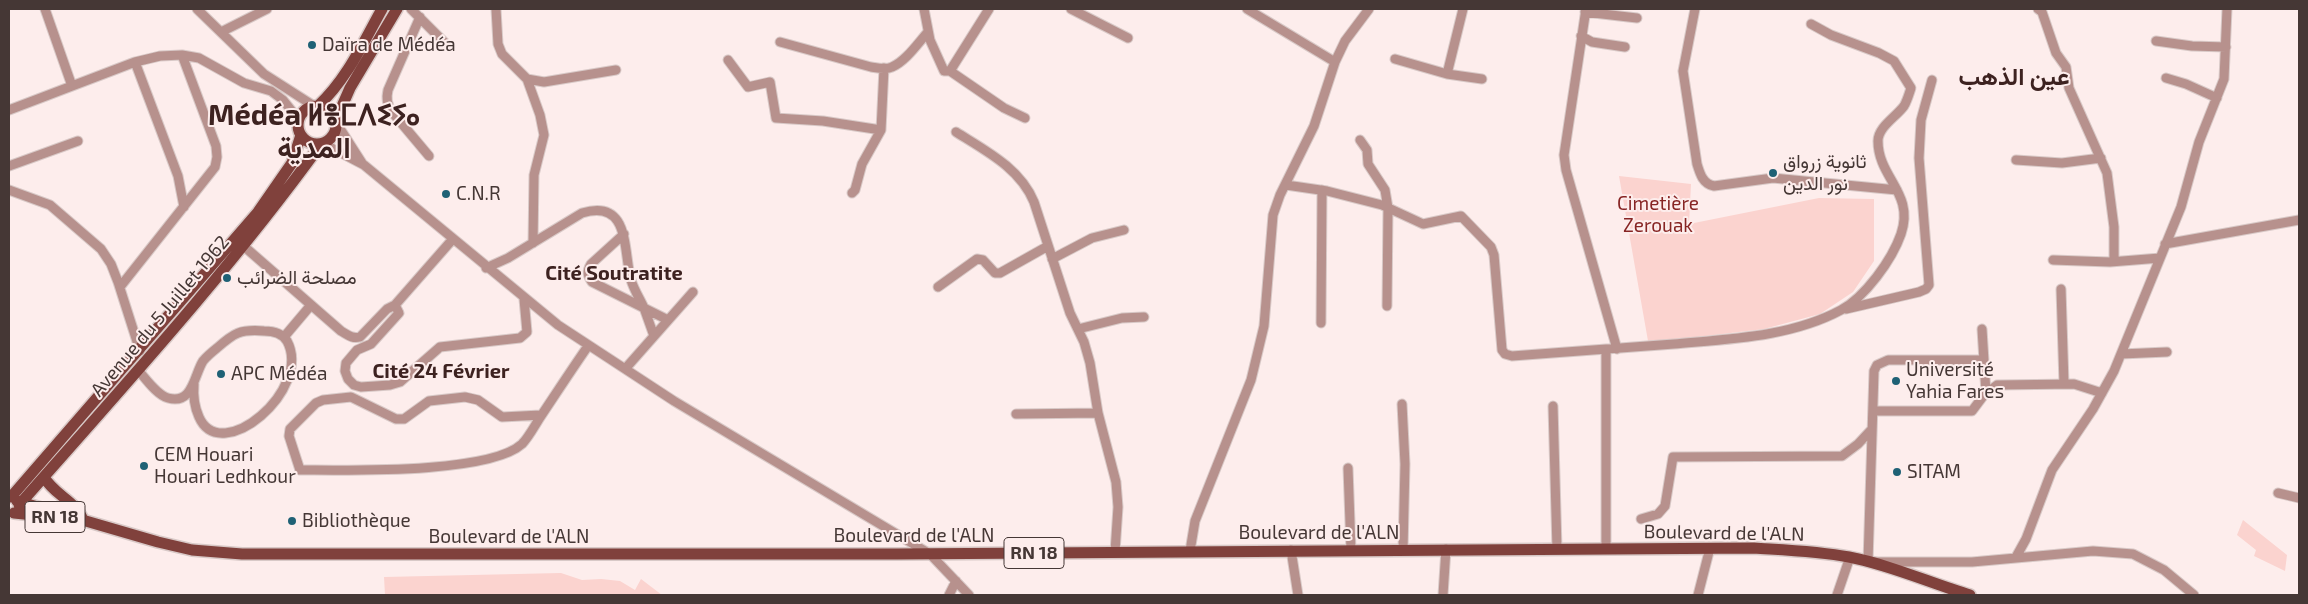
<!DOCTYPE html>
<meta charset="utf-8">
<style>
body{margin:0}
#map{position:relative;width:2308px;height:604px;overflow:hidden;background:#fdedec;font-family:"Exo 2",sans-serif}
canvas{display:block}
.frame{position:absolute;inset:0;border:10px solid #453735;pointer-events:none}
</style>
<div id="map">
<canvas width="2308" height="604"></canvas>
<div class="frame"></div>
</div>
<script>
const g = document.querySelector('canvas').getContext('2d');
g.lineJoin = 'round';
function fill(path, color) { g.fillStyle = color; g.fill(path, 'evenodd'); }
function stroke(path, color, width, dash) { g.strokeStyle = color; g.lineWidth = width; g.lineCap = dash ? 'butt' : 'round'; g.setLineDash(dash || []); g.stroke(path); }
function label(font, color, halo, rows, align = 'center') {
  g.font = font + ' "Exo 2",Vazirmatn,"Noto Sans Tifinagh",sans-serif'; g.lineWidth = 4; g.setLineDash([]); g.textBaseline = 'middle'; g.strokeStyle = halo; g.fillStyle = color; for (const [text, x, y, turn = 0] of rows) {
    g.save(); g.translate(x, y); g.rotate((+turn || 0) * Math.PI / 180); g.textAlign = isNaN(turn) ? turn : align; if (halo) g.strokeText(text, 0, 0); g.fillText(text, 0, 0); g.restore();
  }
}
const green = new Path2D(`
 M1619,176L1691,184L1689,224L1819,198L1874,199V261L1853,292L1820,314L1764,329L1680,339L1648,341Z
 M2243,520L2287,555L2285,571L2254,556L2256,550L2237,535Z
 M561,573L582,580L601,579L620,581L635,590L641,579L662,595H385L384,577Z`);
const minor = new Path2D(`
 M45,9L72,86
 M197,9L264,74L314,106
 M411,9L446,44
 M496,9L498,44L502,54L527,79L544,82L616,70
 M924,9L930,40L944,71H950L989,9
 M1071,9L1128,38
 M1247,9L1335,62
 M1586,9L1564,155L1566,170L1617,349
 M1695,9L1683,71L1697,164C1700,174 1703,184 1714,186L1773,178L1897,190
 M2038,9L2042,12L2056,53L2066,67L2069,88L2107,173L2114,227V261
 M1585,12L1637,18
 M420,17L388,90C386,99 387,104 392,112L429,156
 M221,32L267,9
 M1581,36L1592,42L1625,47
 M2156,41L2192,46L2226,47
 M780,42L871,67C878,68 886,70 892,67C906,61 918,43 928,32
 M1395,59L1447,74L1482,79
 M728,60L748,87L770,82L776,118L823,121L881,130
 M135,62L178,176L184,207
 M950,71L1004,108L1025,118
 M1447,74L1463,9
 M2166,78L2186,84L2217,98
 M527,79L540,115L544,135L534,175L533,243
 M9,110L135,62L160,56L182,55L199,58L244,83L271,91L283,100L299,120
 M337,124L362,163
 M956,132C986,151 1020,168 1034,202L1070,313L1084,342L1090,363L1098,413L1116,482L1118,507L1115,552
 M1360,140L1367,150L1368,164L1385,190L1388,208L1387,306
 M322,143L364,165L558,325L674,401L930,554L969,595
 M2016,160L2062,163L2101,158
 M9,166L78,141
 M1286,185L1327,191L1382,205L1423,224L1461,216L1491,247L1494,255L1502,350L1505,354L1512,356C1566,352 1620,348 1674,344C1729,339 1791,337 1841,310C1865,297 1892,260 1901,234C1915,193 1878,178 1878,141C1878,127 1896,117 1904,106C1907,101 1909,94 1911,88L1894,61L1879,53L1831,35L1811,24
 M9,190L50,205L101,249L111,264L118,282L140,351
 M852,193L855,190L862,164L881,130L884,68
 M624,234L591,264C587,271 587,275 592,282L644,308
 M239,242L341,331C348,335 352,339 360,337L387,309L395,305L452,240
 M2165,244L2299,220
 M1052,259L1092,238L1124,230
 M2053,260L2110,262L2160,258
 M486,268L508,258L582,213C631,198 623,252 631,280C634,290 640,299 644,308
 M120,287L215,167L217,157L216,146L182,55
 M938,287L977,259L983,260L995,273H1000L1048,246
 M2061,289L2064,384
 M395,305L399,313L371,344L357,350L346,363L345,371L348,379L354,385L361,387L390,385L400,382L440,347L520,338L527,332L524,299
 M1846,309L1919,292L1926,289L1929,285L1919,158L1921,120L1932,80
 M1321,323L1322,190
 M1078,329L1122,318L1144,317
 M1982,329L1986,393
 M654,336L644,308L668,320
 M284,337L311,305
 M2121,354L2167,352
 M1984,360H1888L1877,365L1874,371L1868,562H1972L2093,551L2133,554L2164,570L2194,595
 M625,369L693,292
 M138,370C146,379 157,395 168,398C193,405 194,375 203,361C207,356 212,352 217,348C234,333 240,329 264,331C272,331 282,333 287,341C313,389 221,467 199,417C194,406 193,396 194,384
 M1402,404L1405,464L1403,550
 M1553,406L1557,549
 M1873,411H1972L1984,395L1997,385L2074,384L2102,393
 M1016,414L1098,413
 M541,415L502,417L478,400L465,397L429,401L404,419H396L351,397L323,400L316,403L290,429L289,436L300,470C346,470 489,474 522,444C529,437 535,425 541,416C557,392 572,369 588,346
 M1348,468L1351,550
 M2278,493L2299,498
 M1641,519L1658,514L1665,506L1673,457L1842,456L1858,444L1872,429
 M1606,549V350
 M1291,550L1298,595
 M1190,551L1195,521L1251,380L1264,326L1273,215L1280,195L1314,126L1335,62L1345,41L1369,9
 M2016,557L2026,539L2052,470L2093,409L2114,371L2181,207L2199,142L2224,79L2227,9
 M949,595L956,581
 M1443,595L1446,549
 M1698,595L1710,548
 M1837,595L1850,557`);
const major = new Path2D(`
 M298 125a19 19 0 1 1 38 0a19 19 0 1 1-38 0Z
 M318,106C347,79 363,43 382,9
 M336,120L350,88L397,9
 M44,477C54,495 76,501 83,520
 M11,497L258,212L292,163L301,135
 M17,501L158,542L192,550L242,554H897L1754,548C1786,550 1818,551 1849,557C1891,565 1930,583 1970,595
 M19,505C122,388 229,271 321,144
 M14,513L53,517`);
const markers = [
 [312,45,5,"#1f6175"],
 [1773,173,5,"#1f6175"],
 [446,194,5,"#1f6175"],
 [227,278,5,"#1f6175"],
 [221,374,5,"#1f6175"],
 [1896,381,5,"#1f6175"],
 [144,466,5,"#1f6175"],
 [1897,472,5,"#1f6175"],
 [292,521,5,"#1f6175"]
];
const shields = [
 [55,517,60],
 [1034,553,60]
];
const shieldNames = [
 ["RN 18",55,517],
 ["RN 18",1034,553]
];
const poiNames = [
 ["Daïra de Médéa",322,45],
 ["ثانوية زرواق",1783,162],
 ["نور الدين",1783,184],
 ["C.N.R",456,194],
 ["مصلحة الضرائب",237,278],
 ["Université",1906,370],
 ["Yahia Fares",1906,392],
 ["APC Médéa",231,374],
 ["CEM Houari",154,455],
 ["Houari Ledhkour",154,477],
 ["SITAM",1907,472],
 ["Bibliothèque",302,521]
];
const parkNames = [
 ["Cimetière",1658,204],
 ["Zerouak",1658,226]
];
const streetNames = [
 ["Avenue du 5 Juillet 1962",160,316,-50],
 ["Boulevard de l'ALN",1319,533],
 ["Boulevard de l'ALN",1724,533,1],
 ["Boulevard de l'ALN",914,536],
 ["Boulevard de l'ALN",509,537]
];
const neighbourhoodNames = [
 ["Cité Soutratite",614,273],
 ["Cité 24 Février",441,371]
];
const districtNames = [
 ["عين الذهب",2014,77]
];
const townNames = [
 ["Médéa ⵍⴻⵎⴷⵉⵢⴰ",314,115],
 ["المدية",314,148]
];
fill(green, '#fbd3cf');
stroke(minor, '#d8c9c7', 11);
stroke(major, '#d8c9c7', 14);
stroke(minor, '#b7918d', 9);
stroke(major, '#80413c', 11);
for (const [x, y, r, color] of markers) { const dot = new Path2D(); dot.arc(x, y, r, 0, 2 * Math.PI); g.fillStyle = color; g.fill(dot); stroke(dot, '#fdedec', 2); }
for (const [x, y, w] of shields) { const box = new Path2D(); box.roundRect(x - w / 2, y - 15.5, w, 31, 4); g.fillStyle = '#fdedec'; g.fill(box); stroke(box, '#453735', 1); }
label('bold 18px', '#453735', null, shieldNames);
label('19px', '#453735', '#fdedec', poiNames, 'left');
label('19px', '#872524', '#fdedec', parkNames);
label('19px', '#453735', '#fdedec', streetNames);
label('bold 20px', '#3d2220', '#fdedec', neighbourhoodNames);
label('bold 24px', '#3d2220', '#fdedec', districtNames);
label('bold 29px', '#3d2220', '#fdedec', townNames);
</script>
